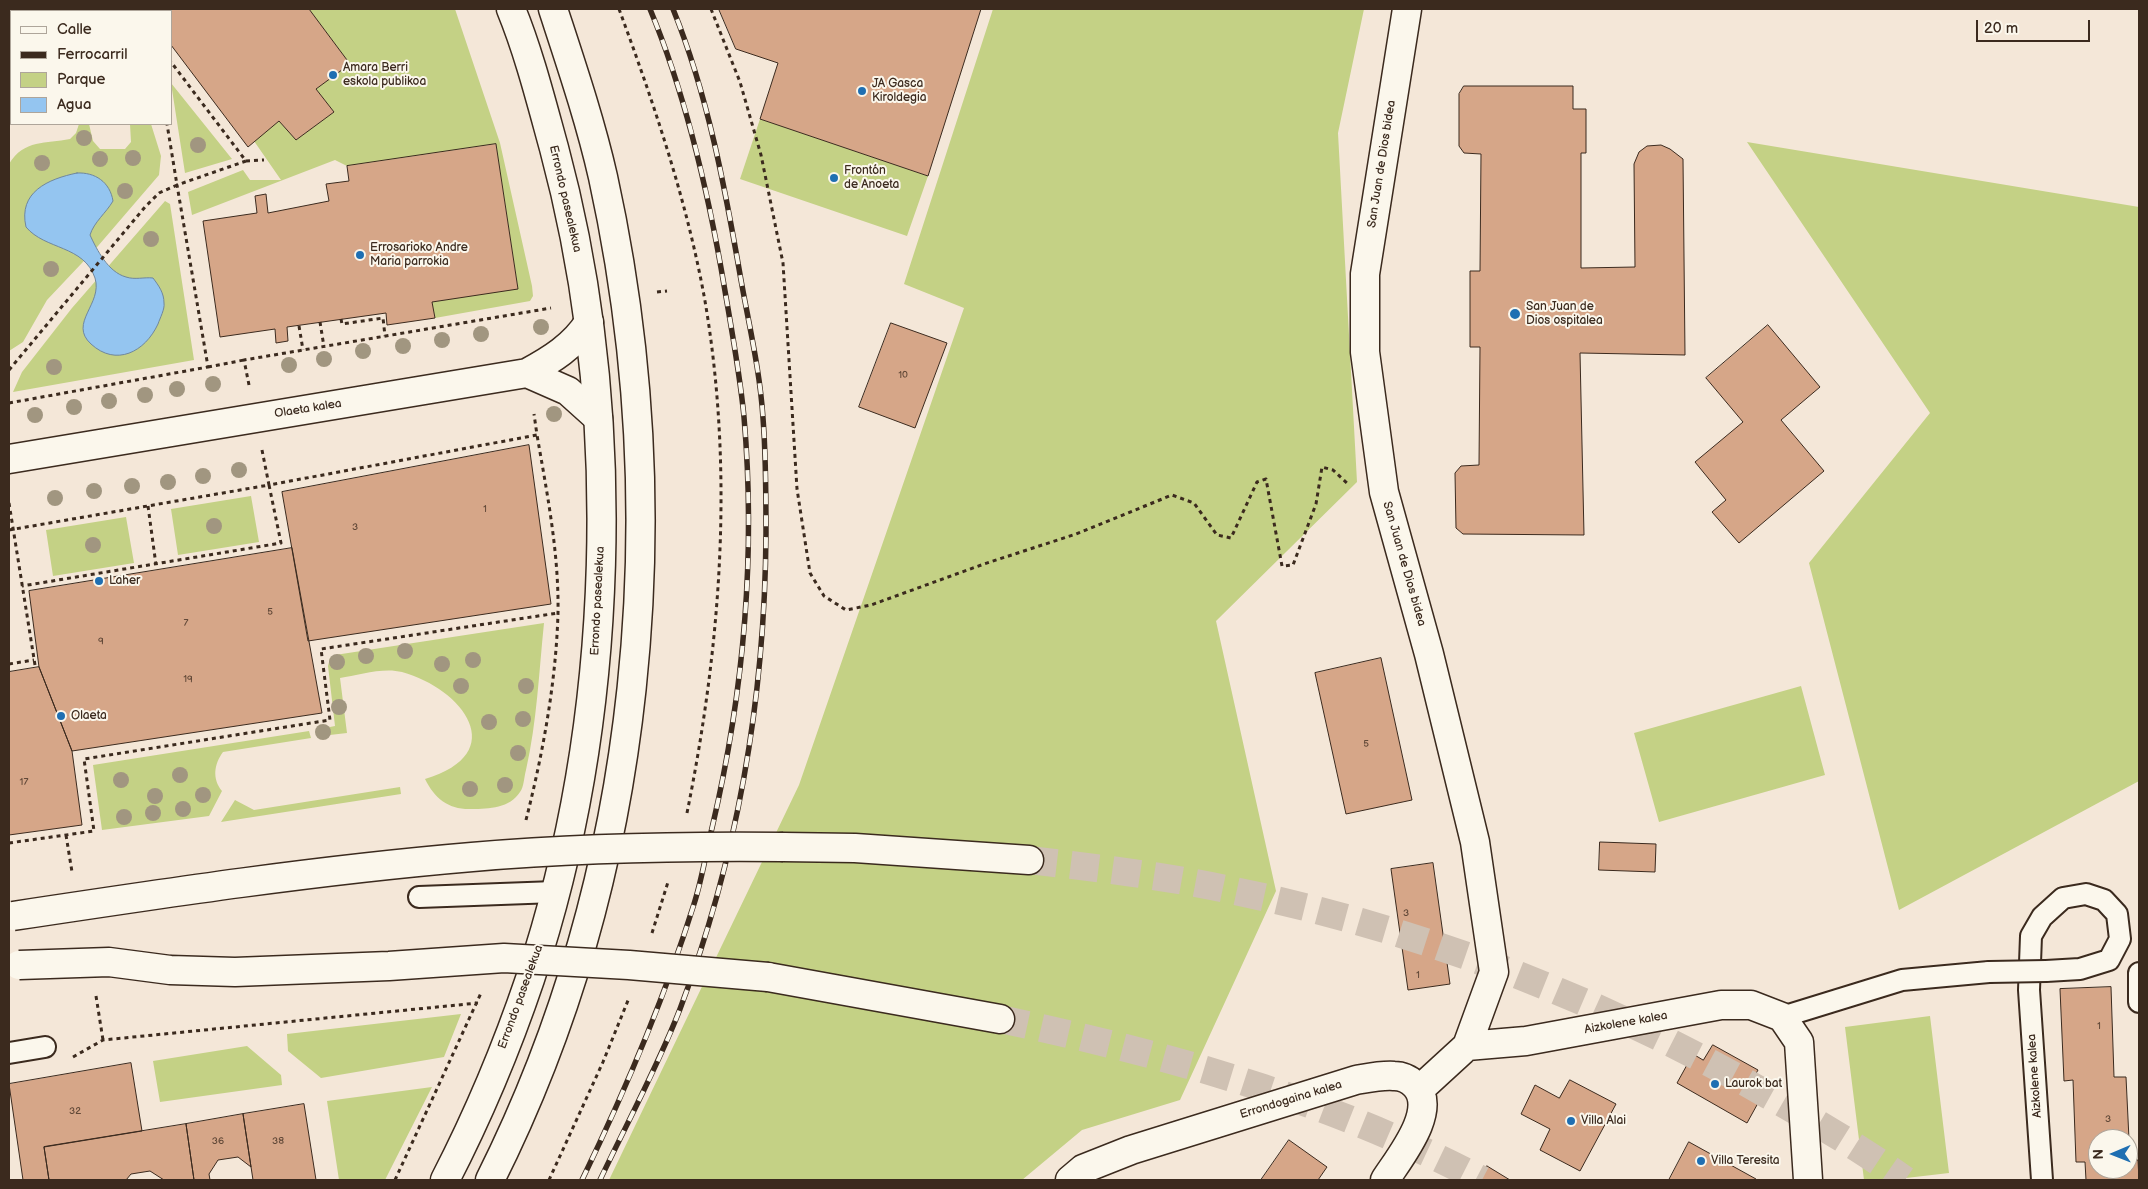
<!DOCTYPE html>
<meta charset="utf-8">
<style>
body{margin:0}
#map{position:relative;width:2148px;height:1189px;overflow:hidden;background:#f4e7d8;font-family:"Balsamiq Sans",sans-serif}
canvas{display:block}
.frame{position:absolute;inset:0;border:10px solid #3b2a1e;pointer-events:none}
.legend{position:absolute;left:10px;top:10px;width:162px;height:115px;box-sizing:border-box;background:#fbf7ec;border:1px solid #aea59a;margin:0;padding:6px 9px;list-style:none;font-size:15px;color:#3b2a1e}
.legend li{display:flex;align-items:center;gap:10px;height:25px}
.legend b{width:25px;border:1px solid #aea59a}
.north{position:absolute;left:2088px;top:1129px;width:50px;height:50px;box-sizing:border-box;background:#fbf7ec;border:1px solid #aea59a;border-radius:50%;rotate:269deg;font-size:14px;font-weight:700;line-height:20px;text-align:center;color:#3b2a1e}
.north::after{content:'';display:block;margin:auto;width:18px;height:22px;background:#1f6fb2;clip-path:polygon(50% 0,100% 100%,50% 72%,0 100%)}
.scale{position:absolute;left:1976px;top:20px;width:114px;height:22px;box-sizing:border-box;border:2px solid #3b2a1e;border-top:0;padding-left:6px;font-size:15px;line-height:18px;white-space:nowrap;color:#3b2a1e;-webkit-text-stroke:4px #fbf7ec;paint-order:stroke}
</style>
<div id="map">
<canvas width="2148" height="1189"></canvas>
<div class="frame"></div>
<ul class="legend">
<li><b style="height:6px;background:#fbf7ec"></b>Calle</li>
<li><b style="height:6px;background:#3b2a1e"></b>Ferrocarril</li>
<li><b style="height:14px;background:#c4d185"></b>Parque</li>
<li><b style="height:14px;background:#94c5f0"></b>Agua</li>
</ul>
<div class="north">N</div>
<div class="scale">20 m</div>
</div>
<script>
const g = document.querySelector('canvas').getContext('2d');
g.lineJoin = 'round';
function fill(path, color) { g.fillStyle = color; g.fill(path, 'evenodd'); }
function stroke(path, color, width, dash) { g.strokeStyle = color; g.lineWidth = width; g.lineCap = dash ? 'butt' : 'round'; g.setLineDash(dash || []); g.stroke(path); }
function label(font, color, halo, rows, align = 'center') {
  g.font = font + ' "Balsamiq Sans",sans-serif'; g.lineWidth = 4; g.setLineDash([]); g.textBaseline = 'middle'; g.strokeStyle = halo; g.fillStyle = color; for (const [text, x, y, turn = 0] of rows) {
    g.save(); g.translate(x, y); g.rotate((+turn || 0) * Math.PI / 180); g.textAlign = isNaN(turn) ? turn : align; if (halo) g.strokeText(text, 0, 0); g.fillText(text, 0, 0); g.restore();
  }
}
const green = new Path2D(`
 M309,9H455L500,143L532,286L533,296L530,301L435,318L432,302L518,288L496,144L347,166L335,160L192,215L188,192L243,170L250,180H281L254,141L279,121L296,140L334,112L316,89L350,64Z
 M993,9H1364L1338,133L1357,482L1216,621L1276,891L1180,1100L1082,1130L1022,1180H609L799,785L964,308L904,284Z
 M171,83L232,159L185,173Z
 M760,119L928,176L907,236L740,179Z
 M79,124H89L93,141L100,149H125L131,142L130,124H151L161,156L159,175L98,246L47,300L23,342L9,351V164C24,139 46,144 70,139L76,133Z
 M1747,142L2139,207V781L1899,910L1809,563L1930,413Z
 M165,201L170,204L194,360L13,392L22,372L72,308Z
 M251,496L259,542L178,555L171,509Z
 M126,517L134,563L53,576L46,530Z
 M544,623C539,671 537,722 526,770C524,777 524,787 520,792C510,808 489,809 472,809C449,810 435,799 425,779C512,753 463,689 402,672C384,667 358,675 340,678L347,733L321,736L320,729L335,726L328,666L330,658L335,655Z
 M1801,686L1825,775L1659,822L1634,733Z
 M309,731L311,738L223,752C214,764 212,779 222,791L209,816L102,830L93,765Z
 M400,787L401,794L221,822L235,800L254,810Z
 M461,1014L444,1057L321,1078L288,1051L287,1034Z
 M1930,1016L1949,1173L1889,1180H1864L1845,1027Z
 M247,1046L281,1075L282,1085L160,1102L153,1061Z
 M432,1087L385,1180H339L327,1101Z`);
const water = new Path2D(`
 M77,173C95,172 110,182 113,201C106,213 94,222 90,235C97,250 108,272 126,277C135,280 144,277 153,278C159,286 164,293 164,303C165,309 160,318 158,324C145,352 116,367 91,344C68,323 103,304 95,278C84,245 45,250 26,227C18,192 48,179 77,173Z`);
const building = new Path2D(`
 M144,9H309L350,64L316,89L334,112L296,140L279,121L248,147L171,45V11H146Z
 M719,9H981L928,176L760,119L778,63L736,49Z
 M1464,86H1573V109H1586V153H1581V268L1635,267L1634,164L1639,152L1647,146L1661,145L1670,149L1683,159L1685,355L1580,353L1584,535L1463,534L1456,528L1455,473L1461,466L1479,465L1480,347H1470V271H1480L1481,154L1464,153L1459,146V94Z
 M496,144L518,289L432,302L435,318L387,325L386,313L287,327L288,341L276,343L275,329L220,337L203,221L257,213L255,196L266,194L268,213L329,201L326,184L349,181L347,166Z
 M891,323L947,343L915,428L859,407Z
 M1768,325L1820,387L1781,420L1824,471L1739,543L1712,512L1726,500L1695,462L1743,422L1706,378Z
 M529,445L551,604L308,641L282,492Z
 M292,548L322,713L72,751L39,667L29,591Z
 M1381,658L1412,800L1346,814L1315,673Z
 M39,667L72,751L82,825L9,835V672Z
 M1600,842L1656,844L1655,872L1599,870Z
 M1433,863L1450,984L1408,990L1391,869Z
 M2111,987L2114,1077H2126L2130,1160H2138L2139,1180H2086L2085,1162H2076L2073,1080L2064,1081L2060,989ZM2098,1139H2128V1169H2098Z
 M1713,1045L1758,1070L1749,1086L1763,1094L1747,1123L1677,1083L1693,1054L1703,1060Z
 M131,1063L142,1131L44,1147L49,1180H23L9,1084Z
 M1570,1080L1616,1104L1580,1171L1540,1150L1550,1129L1521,1114L1535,1085L1559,1098Z
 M304,1104L316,1180H253L243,1114Z
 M243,1114L251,1167L238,1157L218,1160L209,1174L210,1180H194L186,1124Z
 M186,1124L194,1180H164L150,1171L131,1174L126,1180H49L44,1147Z
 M1289,1140L1327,1167L1318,1180H1261Z
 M1689,1142L1756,1179V1180H1669Z
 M1487,1166L1510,1180H1478Z`);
const motorwayTunnel = new Path2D(`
 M1029,860C1098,868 1167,876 1235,891C1423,930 1603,1000 1768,1095C1815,1121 1861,1149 1905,1180
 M1000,1019C1167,1054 1330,1100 1482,1180`);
const path = new Path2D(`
 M131,9L133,11
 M619,9C654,104 687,201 705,301C734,472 721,644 687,813
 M711,9L740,82L761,155L783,263L797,489L810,573L824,596L846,610L871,605L984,564L1076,534L1172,495L1194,503L1217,535L1231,538L1257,482L1266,479L1282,566L1293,565L1316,504L1322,467L1333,470L1348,484
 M27,11L30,9
 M9,22L11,26L9,36
 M9,109L11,108
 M246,161L264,160
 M657,292L667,291
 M341,319L342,324L383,318L385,336
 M320,322L324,347
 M299,326L303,350
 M208,367L244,360
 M9,370L145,207L159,193L177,185L167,124
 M249,385L244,360L551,308
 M9,403L208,367L177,185L246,161L171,62
 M262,450L269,485L537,435L534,414
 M9,503L35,665
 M148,506L156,565
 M9,530L269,485L281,543L22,586
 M9,664L34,660
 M526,820C543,753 556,682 558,613C559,553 547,493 537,435
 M66,835L72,872
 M9,843L94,831L84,759L330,720L321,649L558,613
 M652,933L668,882
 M96,996L103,1040
 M73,1057L103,1040L478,1003
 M395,1180L481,993
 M549,1180L603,1062L629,998`);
const service = new Path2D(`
 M419,897L555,892
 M2139,973V1002
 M1782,1017L1902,980L1989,972
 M9,1053L45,1047
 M2042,1180L2029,990L2031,936L2042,917L2063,898L2086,894L2104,900L2117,914L2120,939L2109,960L2080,969L2046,971`);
const minor = new Path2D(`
 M1407,9L1365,274V352L1384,492L1429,654L1475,842L1494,972L1467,1046L1419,1090
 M527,373L568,391L598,418
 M9,459L527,373C551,360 574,346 589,322
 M1467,1046L1526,1041L1721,1005H1751L1782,1017L1799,1042L1808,1180
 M1070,1180L1083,1169L1131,1150L1356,1080C1368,1078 1382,1075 1394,1076C1403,1076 1409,1079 1415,1085C1439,1110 1399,1158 1385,1180`);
const secondary = new Path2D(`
 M445,1180C478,1116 507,1047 530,979C616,720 625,412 554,148C541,101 529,53 511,9
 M490,1180C644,873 676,510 603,177C590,120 571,64 553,9`);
const motorway = new Path2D(`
 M783,847L855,848L1029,860
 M768,977L1000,1019`);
const rail = new Path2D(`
 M582,1180C625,1091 664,1000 694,904C702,879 706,853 712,828C744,692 756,556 744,417C740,375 732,332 725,291C709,195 687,98 650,9
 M600,1180C626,1125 658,1066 680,1009C738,856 765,697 766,533C766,495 766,456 763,418C760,371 749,325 741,280C725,188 708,95 673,9`);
const serviceBridge = new Path2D(`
 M1989,972L2046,971`);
const motorwayBridge = new Path2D(`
 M13,916C165,893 318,870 472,857C576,848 679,846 783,847
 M19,965L109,962L170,970L235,972L389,966L504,958L629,965L768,977`);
const trees = [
 [84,138],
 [198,145],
 [133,158],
 [100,159],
 [42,163],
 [125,191],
 [151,239],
 [51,269],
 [541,327],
 [481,334],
 [442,340],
 [403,346],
 [363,351],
 [324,359],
 [289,365],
 [54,367],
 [213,384],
 [177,389],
 [145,395],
 [109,401],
 [74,407],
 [554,414],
 [35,415],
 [239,470],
 [203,476],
 [168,482],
 [132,486],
 [94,491],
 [55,498],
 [214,526],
 [93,545],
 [405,651],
 [366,656],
 [473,660],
 [337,662],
 [442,664],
 [461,686],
 [526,686],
 [339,707],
 [523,719],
 [489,722],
 [323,732],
 [518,753],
 [180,775],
 [121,780],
 [505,785],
 [470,789],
 [203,795],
 [155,796],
 [183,809],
 [153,813],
 [124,817]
];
const markers = [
 [333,75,5,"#1f6fb2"],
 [862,91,5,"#1f6fb2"],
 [834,178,5,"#1f6fb2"],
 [360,255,5,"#1f6fb2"],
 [1515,314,6,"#1f6fb2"],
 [99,581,5,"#1f6fb2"],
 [61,716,5,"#1f6fb2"],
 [1715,1084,5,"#1f6fb2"],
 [1571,1121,5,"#1f6fb2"],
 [1701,1161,5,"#1f6fb2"]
];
const numberNames = [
 ["10",903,375],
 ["1",485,509],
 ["3",355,527],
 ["5",270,612],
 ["7",186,623],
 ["9",101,641],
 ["19",188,679],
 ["5",1366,744],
 ["17",24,782],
 ["3",1406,913],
 ["1",1418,975],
 ["1",2099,1026],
 ["32",75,1111],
 ["3",2108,1119],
 ["36",218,1141],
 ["38",278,1141]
];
const poiNames = [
 ["Amara Berri",343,68],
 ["eskola publikoa",343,82],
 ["JA Gasca",872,84],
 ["Kiroldegia",872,98],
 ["Frontón",844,171],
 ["de Anoeta",844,185],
 ["Errosarioko Andre",370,248],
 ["Maria parrokia",370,262],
 ["San Juan de",1526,307],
 ["Dios ospitalea",1526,321],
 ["Laher",109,581],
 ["Olaeta",71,716],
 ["Laurok bat",1725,1084],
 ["Villa Alai",1581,1121],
 ["Villa Teresita",1711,1161]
];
const streetNames = [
 ["San Juan de Dios bidea",1382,164,-81],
 ["Errondo pasealekua",565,199,77],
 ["Olaeta kalea",308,409,-9],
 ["San Juan de Dios bidea",1404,564,74],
 ["Errondo pasealekua",598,601,-87],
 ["Errondo pasealekua",521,997,-70],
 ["Aizkolene kalea",1626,1023,-10],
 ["Aizkolene kalea",2035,1076,-94],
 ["Errondogaina kalea",1291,1100,-17]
];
fill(green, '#c4d185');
fill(water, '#94c5f0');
stroke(water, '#70879c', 1);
fill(building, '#d6a688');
stroke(building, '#3b2a1e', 1);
stroke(motorwayTunnel, '#cfc1b3', 28, [28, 14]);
stroke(service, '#3b2a1e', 24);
stroke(minor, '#3b2a1e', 31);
stroke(secondary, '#3b2a1e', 31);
stroke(motorway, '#3b2a1e', 31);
stroke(path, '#3b2a1e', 3, [4, 4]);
stroke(service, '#fbf7ec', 20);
stroke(minor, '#fbf7ec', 28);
stroke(secondary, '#fbf7ec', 28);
stroke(motorway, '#fbf7ec', 28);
stroke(rail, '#3b2a1e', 5.5);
stroke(rail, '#fbf7ec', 4, [11]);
stroke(serviceBridge, '#3b2a1e', 24, []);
stroke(motorwayBridge, '#3b2a1e', 31, []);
stroke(serviceBridge, '#fbf7ec', 20);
stroke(motorwayBridge, '#fbf7ec', 28);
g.fillStyle = '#a19680';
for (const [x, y] of trees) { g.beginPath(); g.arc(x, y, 8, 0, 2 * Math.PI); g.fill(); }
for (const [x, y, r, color] of markers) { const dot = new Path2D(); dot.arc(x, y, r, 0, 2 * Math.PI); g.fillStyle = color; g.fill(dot); stroke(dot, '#fbf7ec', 2); }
label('10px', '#624938', null, numberNames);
label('12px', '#3b2a1e', '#fbf7ec', poiNames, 'left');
label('12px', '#3b2a1e', '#fbf7ec', streetNames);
</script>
